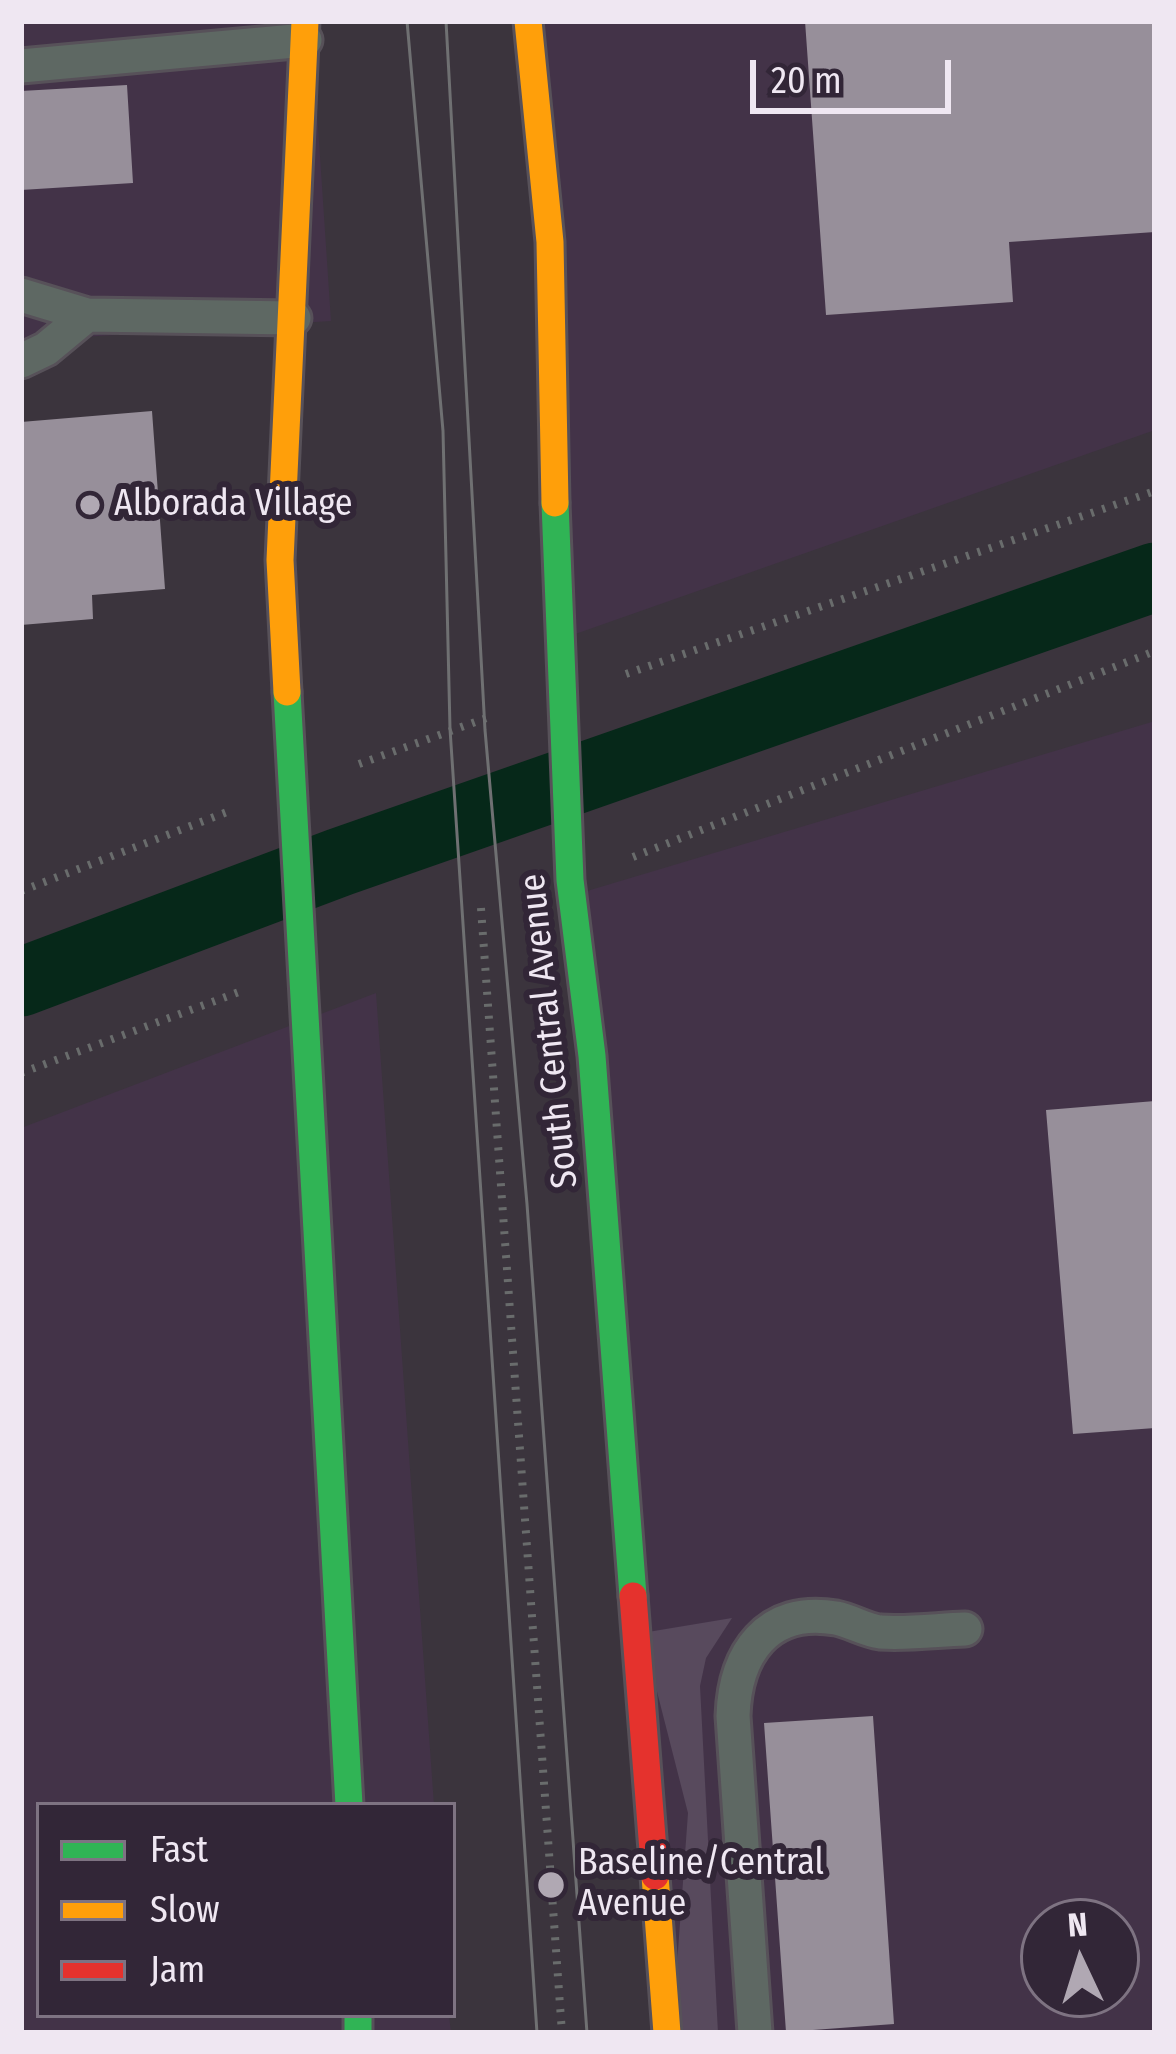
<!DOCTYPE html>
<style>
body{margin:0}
#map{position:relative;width:1176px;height:2054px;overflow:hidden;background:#3b343d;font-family:"Fira Sans Condensed",sans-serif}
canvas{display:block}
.frame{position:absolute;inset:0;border:24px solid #efe7f2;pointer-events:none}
.legend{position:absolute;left:36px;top:1802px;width:420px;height:216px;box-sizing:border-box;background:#322637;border:3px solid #7e7382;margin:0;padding:15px 21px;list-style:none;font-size:36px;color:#efe7f2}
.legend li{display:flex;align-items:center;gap:24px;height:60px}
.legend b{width:60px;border:3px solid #7e7382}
.north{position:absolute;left:1020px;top:1898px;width:120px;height:120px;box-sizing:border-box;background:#322637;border:3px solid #7e7382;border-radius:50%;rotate:356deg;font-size:33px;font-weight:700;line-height:48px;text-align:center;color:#efe7f2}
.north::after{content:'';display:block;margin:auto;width:42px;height:54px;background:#b0a8b3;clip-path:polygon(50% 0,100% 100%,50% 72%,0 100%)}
.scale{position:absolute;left:750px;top:60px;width:201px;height:54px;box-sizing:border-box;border:6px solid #efe7f2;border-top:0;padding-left:15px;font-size:36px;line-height:42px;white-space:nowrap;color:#efe7f2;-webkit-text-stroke:9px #322637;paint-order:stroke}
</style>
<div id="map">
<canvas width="1176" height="2054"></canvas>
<div class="frame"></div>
<ul class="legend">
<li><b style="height:15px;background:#30b455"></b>Fast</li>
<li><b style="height:15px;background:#ff9f0a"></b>Slow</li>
<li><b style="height:15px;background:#e5322d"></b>Jam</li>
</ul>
<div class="north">N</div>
<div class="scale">20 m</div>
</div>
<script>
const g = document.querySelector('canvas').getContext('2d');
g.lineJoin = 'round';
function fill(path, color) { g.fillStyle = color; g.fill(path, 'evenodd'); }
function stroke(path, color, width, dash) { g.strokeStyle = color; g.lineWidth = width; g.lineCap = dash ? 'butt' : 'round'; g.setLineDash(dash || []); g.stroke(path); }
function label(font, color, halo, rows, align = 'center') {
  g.font = font + ' "Fira Sans Condensed",sans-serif'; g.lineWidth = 12; g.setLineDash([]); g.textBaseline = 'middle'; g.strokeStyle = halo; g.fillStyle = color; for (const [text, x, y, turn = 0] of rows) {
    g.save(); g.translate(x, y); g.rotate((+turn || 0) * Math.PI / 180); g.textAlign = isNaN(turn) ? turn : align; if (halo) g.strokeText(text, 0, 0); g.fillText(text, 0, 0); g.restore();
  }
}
const built = new Path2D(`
 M21,21H311L331,321L21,341Z
 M541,21H1155V430L564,638Z
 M1155,721V2033H660L577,894ZM1044,1922H1116V1994H1044Z
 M376,993L434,1805H39V2015H449L451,2033H21V1128Z`);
const green = new Path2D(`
 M732,1618L706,1658L700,1686L718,2033H672L688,1813L642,1633Z`);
const canal = new Path2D(`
 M21,982L340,862L1155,577`);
const building = new Path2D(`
 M805,21H1155V232L1009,242L1013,302L826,315Z
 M127,85L133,183L21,190V91Z
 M152,411L165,589L92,595L93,619L21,625V422Z
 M1155,1101V1428L1073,1434L1046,1110Z
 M873,1716L894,2024L786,2032L764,1723Z`);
const path = new Path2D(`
 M626,674L1155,491
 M359,764L492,716
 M633,857L1155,651
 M21,891L227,812
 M481,908L562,2033
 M21,1073L239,992`);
const lane = new Path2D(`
 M21,66L305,40
 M21,295L87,315L294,318
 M21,361L46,349L87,315
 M755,2033L733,1716C735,1654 767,1606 836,1618C851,1621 865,1630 880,1632C908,1634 937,1630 965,1629`);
const fast = new Path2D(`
 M555,503L570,880L592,1056L633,1596
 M287,692L349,1805
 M358,2015V2033`);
const slow = new Path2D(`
 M528,21L550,242L555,503
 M287,692L280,560L305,21
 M655,1876L667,2033`);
const jam = new Path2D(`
 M633,1596L655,1876`);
const tram = new Path2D(`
 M407,21L443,431L450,729L537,2033
 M446,21L485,730L527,1204L587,2033`);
const markers = [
 [90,505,12,"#b0a8b3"],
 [551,1885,15,"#b0a8b3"]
];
const poiNames = [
 ["Alborada Village",114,505],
 ["Baseline/Central",578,1864],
 ["Avenue",578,1905]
];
const streetNames = [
 ["South Central Avenue",550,1031,-96]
];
fill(built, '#433348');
fill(green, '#584a5d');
stroke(canal, '#062819', 69);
fill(building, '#978f9a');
stroke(lane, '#575159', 39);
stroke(fast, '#575159', 33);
stroke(slow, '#575159', 33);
stroke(jam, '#575159', 33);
stroke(path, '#696c6c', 8, [3, 9]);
stroke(lane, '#5e6863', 33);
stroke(fast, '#30b455', 27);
stroke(slow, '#ff9f0a', 27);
stroke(jam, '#e5322d', 27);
stroke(tram, '#6f7072', 3);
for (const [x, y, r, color] of markers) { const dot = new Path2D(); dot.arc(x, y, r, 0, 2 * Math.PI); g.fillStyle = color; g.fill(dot); stroke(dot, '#322637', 4.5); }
label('36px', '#efe7f2', '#322637', poiNames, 'left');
label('36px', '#efe7f2', '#322637', streetNames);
</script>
